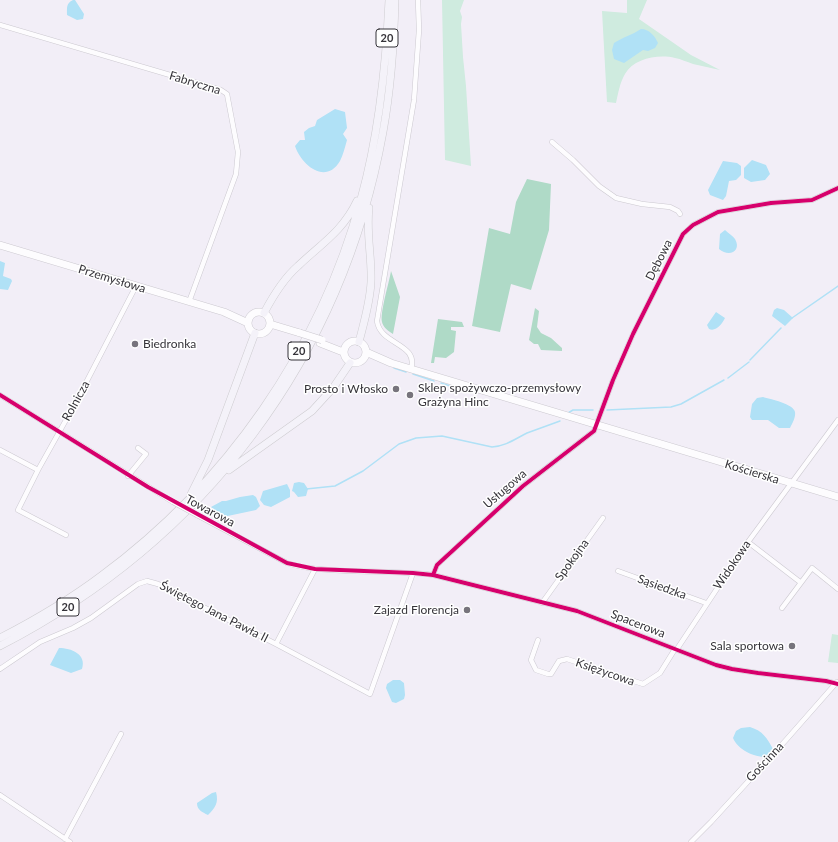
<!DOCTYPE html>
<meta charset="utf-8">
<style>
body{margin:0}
canvas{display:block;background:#f2eef7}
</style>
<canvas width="838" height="842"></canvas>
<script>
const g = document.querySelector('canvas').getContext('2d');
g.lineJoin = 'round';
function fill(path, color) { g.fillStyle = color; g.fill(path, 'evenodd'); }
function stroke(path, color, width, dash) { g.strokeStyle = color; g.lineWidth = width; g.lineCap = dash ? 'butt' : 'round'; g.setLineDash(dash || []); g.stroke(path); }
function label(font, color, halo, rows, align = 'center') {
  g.font = font + ' Lato,sans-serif'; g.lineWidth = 3; g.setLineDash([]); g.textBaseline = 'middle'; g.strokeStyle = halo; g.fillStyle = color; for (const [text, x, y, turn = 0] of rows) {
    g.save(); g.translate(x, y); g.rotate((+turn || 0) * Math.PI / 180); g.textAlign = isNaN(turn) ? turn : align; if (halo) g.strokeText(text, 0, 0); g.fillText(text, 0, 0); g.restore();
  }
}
const green = new Path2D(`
 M442,0H464L460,11L462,17L461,24L463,57L466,86L471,166L445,160Z
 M627,0H647L639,19L691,55L720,70C711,68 702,66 693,64C687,62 681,59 675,58C659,54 634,58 625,74C620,82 618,94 616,103L607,102L602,11L627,13Z
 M832,634L838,635V663L828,662Z`);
const forest = new Path2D(`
 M527,179L551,184L549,230L531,290L511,284L500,332L472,326L489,228L510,234L516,202Z
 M391,271L400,297L393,334C388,331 383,327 382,322C380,312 389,283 391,271Z
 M535,308L539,311L537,327L541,333L551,338L562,348V351L541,350L538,344H534L529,340Z
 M438,319L462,322L464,327H451V330L456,331L454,352L446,358L435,357L434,363H431Z`);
const water = new Path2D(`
 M73,0H75L84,14L83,19L77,20L67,15C67,8 66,3 73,0Z
 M641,29C649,29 655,36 658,43L655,48L648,51L643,50L624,63L614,59L612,50L614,43C623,37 632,35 641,29Z
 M335,109L345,112L347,128L343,134L347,140C345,147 343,155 340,161C325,186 301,164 295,146L300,140H305L304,132L309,128L315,126L317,120Z
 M752,160L766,165L770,174L765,180L751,182L744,178V168Z
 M723,161L737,163L741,166V175L736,180L729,181L726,196L723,200L710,195L708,190Z
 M725,230C728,233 733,236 735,239C742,251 729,258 719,249L720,234Z
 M0,261L5,263L3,276L11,279L12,281L8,290L0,289Z
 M777,308L784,310L793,318L785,326L772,316L774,310Z
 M716,312L725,318C722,324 716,332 709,329L707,325Z
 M763,397C770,399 794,404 795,412C796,417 792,424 790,428H779L768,420H752L750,417L752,404L757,398Z
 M299,482L304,483L308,489L306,496L298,497L294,492L292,491L294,483Z
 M287,484L290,490V497L271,507L264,505L260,500L263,491Z
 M253,495L256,497L260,506L256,510L223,517L211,507L222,501H226L240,497Z
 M59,648C71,648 87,654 82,669L71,673L50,665Z
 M393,680H400L404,683L405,695L404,699L396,703L392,702L386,688L387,684Z
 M750,727C763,731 767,738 773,749L766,757C754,757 738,750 733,738L736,731L741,728Z
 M216,792C219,803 215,808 208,815C202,812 197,810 197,803L212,793Z`);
const stream = new Path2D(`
 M792,318L838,286
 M750,360L781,328
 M394,368L406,372
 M413,374L434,381
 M728,378L749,362
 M441,383L469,392
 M607,410L671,407L681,404L724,380
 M568,413L573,410H593
 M306,489L335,486L363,471L399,444L416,438L442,436L492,447C506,446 515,439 527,433C538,429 549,425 560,421`);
const street = new Path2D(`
 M0,25L221,90L227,94L238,152L236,174L189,302
 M552,142L573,160L599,186L616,198L642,204L670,207L678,211L680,214
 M411,369C419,343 380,345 377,321L414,100L419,30L418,0
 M0,395L173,502
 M0,450L38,470
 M128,476L146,454L138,448
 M197,515L287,563C309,570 331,570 353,571C380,572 407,572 433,575L577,611L716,665L732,669L758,673L826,681L838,684
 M66,535L18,510L38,470L76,402L136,286
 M748,542L800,582
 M618,571L706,603
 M433,575L437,565L523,486L594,431L613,380L633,334L683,234L693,225L718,212L771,203L812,200L838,188
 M542,603L603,518
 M782,608L812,568L838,589
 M538,640L531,660L536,670L548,674H551L559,661L567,659L643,684L660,673L675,649
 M276,644L315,569
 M677,649L748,542L838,420
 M0,669L40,642L73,628L91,618L138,584L147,581L158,584L276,644L370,694L413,573
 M0,795L70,842
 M65,839L121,734
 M691,842L711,822L786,740L837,682`);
const secondary = new Path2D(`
 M0,245L224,312L248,323
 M248 323a11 11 0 1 1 22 0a11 11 0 1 1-22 0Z
 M270,324L300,333
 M344 352a11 11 0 1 1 22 0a11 11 0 1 1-22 0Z
 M320,343L343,352
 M366,352L391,363L411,369L838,497`);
const primary = new Path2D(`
 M264,313C273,296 283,279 298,266C321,244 343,231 357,201
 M359,342C364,322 370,303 371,282C372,257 366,233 369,208
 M229,470L312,411L333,388L350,363
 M191,494L208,460L255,333
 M0,638C35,620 69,600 101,576C226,484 320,350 361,199C379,134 386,67 389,0
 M0,646C205,540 342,359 383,132C391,88 394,44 395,0`);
const streetBridge = new Path2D(`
 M173,502L197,515`);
const secondaryBridge = new Path2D(`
 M300,333L322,340`);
const cycleway = new Path2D(`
 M0,395L148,487L287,563L315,569L413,573L433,575L577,611L716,665L732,669L758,673L826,681L838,684
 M433,575L437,565L523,486L594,431L613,380L633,334L683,234L693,225L718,212L771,203L812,200L838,188`);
const markers = [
 [135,344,4,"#77747c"],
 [396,389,4,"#77747c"],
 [410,395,4,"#77747c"],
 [467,610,4,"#77747c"],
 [792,646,4,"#77747c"]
];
const shields = [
 [387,38,22],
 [299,351,22],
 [68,607,22]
];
const shieldNames = [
 ["20",387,38],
 ["20",299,351],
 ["20",68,607]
];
const streetNames = [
 ["Fabryczna",195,83,17],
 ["Dębowa",659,260,-63],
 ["Przemysłowa",112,279,17],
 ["Rolnicza",76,401,-61],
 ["Kościerska",752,472,17],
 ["Usługowa",505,489,-41],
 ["Towarowa",210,511,28],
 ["Spokojna",572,560,-54],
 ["Widokowa",732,565,-56],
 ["Sąsiedzka",662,587,20],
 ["Świętego Jana Pawła II",214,612,27],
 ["Spacerowa",638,624,21],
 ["Księżycowa",605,672,19],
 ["Gościnna",765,762,-47]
];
const poiNames = [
 ["Biedronka",143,344,"left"],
 ["Sklep spożywczo-przemysłowy",418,388,"left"],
 ["Grażyna Hinc",418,402,"left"],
 ["Prosto i Włosko",388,389],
 ["Zajazd Florencja",459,610],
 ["Sala sportowa",784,646]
];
fill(green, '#cfebdf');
fill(forest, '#afdac7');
fill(water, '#b0e1f6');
stroke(stream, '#b0e1f6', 1.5);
stroke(street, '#ccc9d0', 5.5);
stroke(secondary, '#ccc9d0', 8);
stroke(primary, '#ceccd0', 8);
stroke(street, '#fdfcfe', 4.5);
stroke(secondary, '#fdfcfe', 7);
stroke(primary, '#f4f2f9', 7);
stroke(streetBridge, '#ccc9d0', 5.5, []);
stroke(secondaryBridge, '#ccc9d0', 8, []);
stroke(streetBridge, '#fdfcfe', 4.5);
stroke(secondaryBridge, '#fdfcfe', 7);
stroke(cycleway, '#d6006c', 4);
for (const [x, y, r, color] of markers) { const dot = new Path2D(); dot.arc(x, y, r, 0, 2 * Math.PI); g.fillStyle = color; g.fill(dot); stroke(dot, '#fff', 1.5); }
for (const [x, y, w] of shields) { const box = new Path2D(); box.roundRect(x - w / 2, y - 9, w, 18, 3); g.fillStyle = '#fff'; g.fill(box); stroke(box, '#353339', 1); }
label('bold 11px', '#353339', null, shieldNames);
label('12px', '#353339', '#fff', streetNames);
label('12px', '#353339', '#fff', poiNames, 'right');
</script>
